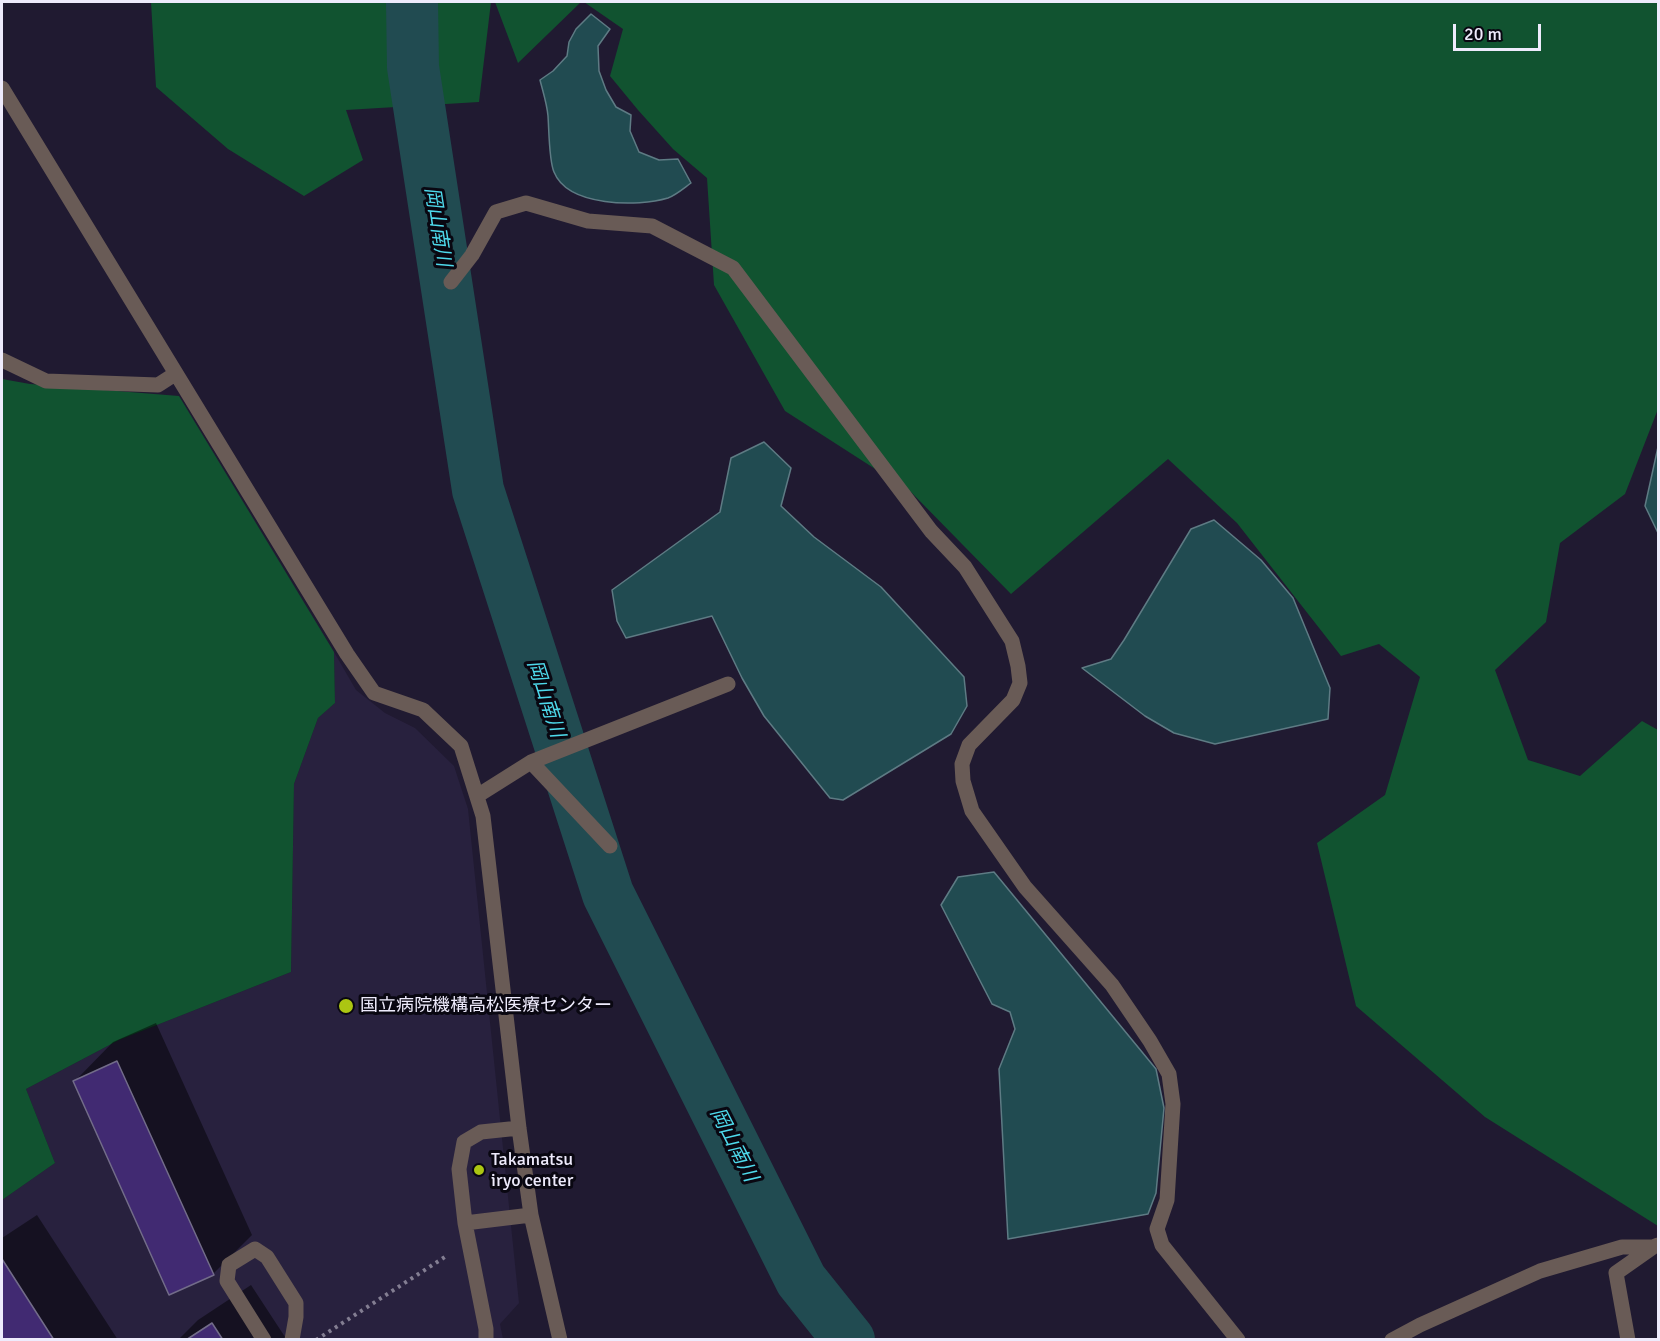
<!DOCTYPE html>
<html>
<head>
<meta charset="utf-8">
<style>
	body { margin:0 }
	#map { position:relative; width:1660px; height:1341px; overflow:hidden; background:#201a31; font-family:Signika,sans-serif }
	canvas { display:block }
	.frame { position:absolute; inset:0; border:3px solid #eeebfc; pointer-events:none }
	.scale { position:absolute; left:1453px; top:24px; width:88px; height:27px; box-sizing:border-box; border:3px solid #eeebfc; border-top:0; padding-left:8px; font-size:18px; line-height:21px; white-space:nowrap; color:#eeebfc; -webkit-text-stroke:4px #090711; paint-order:stroke }
</style>
</head>
<body>
<div id="map">
<canvas width="1660" height="1341"></canvas>
<div class="frame"></div>
<div class="scale">20 m</div>
</div>
<script>
const ctx = document.querySelector('canvas').getContext('2d');
ctx.lineJoin = 'round';
function fill(path, color) {
  ctx.fillStyle = color;
  ctx.fill(path, 'evenodd');
}
function trace(path, color, width, dash) {
  ctx.strokeStyle = color;
  ctx.lineWidth = width;
  ctx.lineCap = dash ? 'butt' : 'round';
  ctx.setLineDash(dash || []);
  ctx.stroke(path);
}
function write(font, color, halo, rows, align = 'center') {
  ctx.font = font + ' Signika,"Noto Sans JP",sans-serif';
  ctx.lineWidth = 6;
  ctx.setLineDash([]);
  ctx.textBaseline = 'middle';
  ctx.strokeStyle = halo;
  ctx.fillStyle = color;
  for (const [text, x, y, turn = 0] of rows) {
    ctx.save();
    ctx.translate(x, y);
    ctx.rotate((+turn || 0) * Math.PI / 180);
    ctx.textAlign = isNaN(turn) ? turn : align;
    if (halo) ctx.strokeText(text, 0, 0);
    ctx.fillText(text, 0, 0);
    ctx.restore();
  }
}
fill(new Path2D(`
	M334,652L356,690L385,713L415,728L454,766L468,809L519,1303L500,1324L503,1339H2V1200L55,1163L26,1089L119,1040L291,972L294,784L318,718L335,703Z`), '#28213e');
fill(new Path2D(`
	M151,2H491L479,102L346,110L363,160L304,196L228,149L156,87Z
	M495,2H581L518,63Z
	M584,2H1658V409L1625,494L1560,543L1546,622L1495,670L1528,760L1580,776L1642,721L1658,730V1226L1485,1117L1356,1006L1317,843L1385,795L1420,677L1379,644L1341,656L1237,523L1168,459L1011,594L911,492L785,411L714,285L707,178L673,149L638,110L610,76L623,29Z
	M2,379L30,384L179,396L334,652L335,703L318,718L294,784L291,972L119,1040L26,1089L55,1163L2,1200Z`), '#115330');
const water = new Path2D(`
	M591,14L610,29L598,46L599,71L606,90L616,107L631,115L630,131L639,152L659,160L678,159L691,183C684,188 676,195 668,198C638,207 568,207 554,172C549,161 549,130 548,116C547,104 543,92 540,80L553,71L567,56L569,42L576,29Z
	M764,442L791,468L781,506L814,537L881,587L964,677L967,706L951,734L843,800L830,798L764,716L742,678L712,616L626,638L617,621L612,590L720,512L731,458Z
	M1658,447V533L1645,506Z
	M1214,520L1261,560L1293,598L1330,688L1328,719L1215,744L1174,733L1145,716L1082,668L1111,659L1124,640L1191,529Z
	M994,872L1156,1069L1164,1108L1156,1193L1148,1214L1008,1239L999,1069L1015,1029L1010,1012L992,1004L941,905L958,877Z`);
fill(water, '#214b51');
trace(water, '#5e7b84', 1.5);
fill(new Path2D(`
	M156,1023L252,1235L213,1274L75,1081L113,1042Z
	M37,1215L118,1340H2V1238Z
	M251,1285L287,1340H178L198,1320Z`), '#0007');
trace(new Path2D(`
	M412,2L413,67L478,490L608,894L801,1280L849,1340`), '#214b51', 52);
const building = new Path2D(`
	M117,1061L214,1275L169,1295L73,1081Z
	M2,1259L54,1340H2Z
	M212,1323L223,1340H186Z`);
fill(building, '#412a72');
trace(building, '#726c89', 1.5);
trace(new Path2D(`
	M316,1340L448,1255`), '#837e92', 4, [3, 4.5]);
trace(new Path2D(`
	M2,88L347,654L374,693L423,710L461,746L483,816L519,1128L531,1215L560,1340
	M451,282L472,255L496,212L526,203L588,221L652,226L733,268L931,531L965,567L1012,641L1018,666L1020,683L1013,700L969,745L962,764L963,781L972,811L1025,887L1112,985L1150,1041L1169,1074L1173,1104L1167,1200L1157,1229L1162,1245L1238,1340
	M2,360L46,381L158,385L175,374
	M531,762L610,846
	M477,796L531,762L728,684
	M465,1223L531,1215
	M264,1340L227,1281L229,1265L255,1249L267,1257L296,1303V1317L292,1340
	M486,1340V1329L465,1223L459,1169L464,1142L481,1132L519,1128
	M1392,1340L1420,1325L1540,1271L1622,1247H1653L1658,1245
	M1628,1340L1616,1273L1653,1247`), '#695b56', 15);
for (const [x, y, r, color] of [
	[346,1006,8,"#acc612"],
	[479,1170,6,"#acc612"]
]) {
  const dot = new Path2D();
  dot.arc(x, y, r, 0, 2 * Math.PI);
  ctx.fillStyle = color;
  ctx.fill(dot);
  trace(dot, '#090711', 2);
}
write('18px', '#eeebfc', '#090711', [
	["国立病院機構高松医療センター",360,1006],
	["Takamatsu",491,1160],
	["iryo center",491,1181]
], 'left');
write('italic 20px', '#4ed9eb', '#090711', [
	["岡山南川",437,227,81],
	["岡山南川",545,699,72],
	["岡山南川",733,1145,63]
]);
</script>
</body>
</html>
